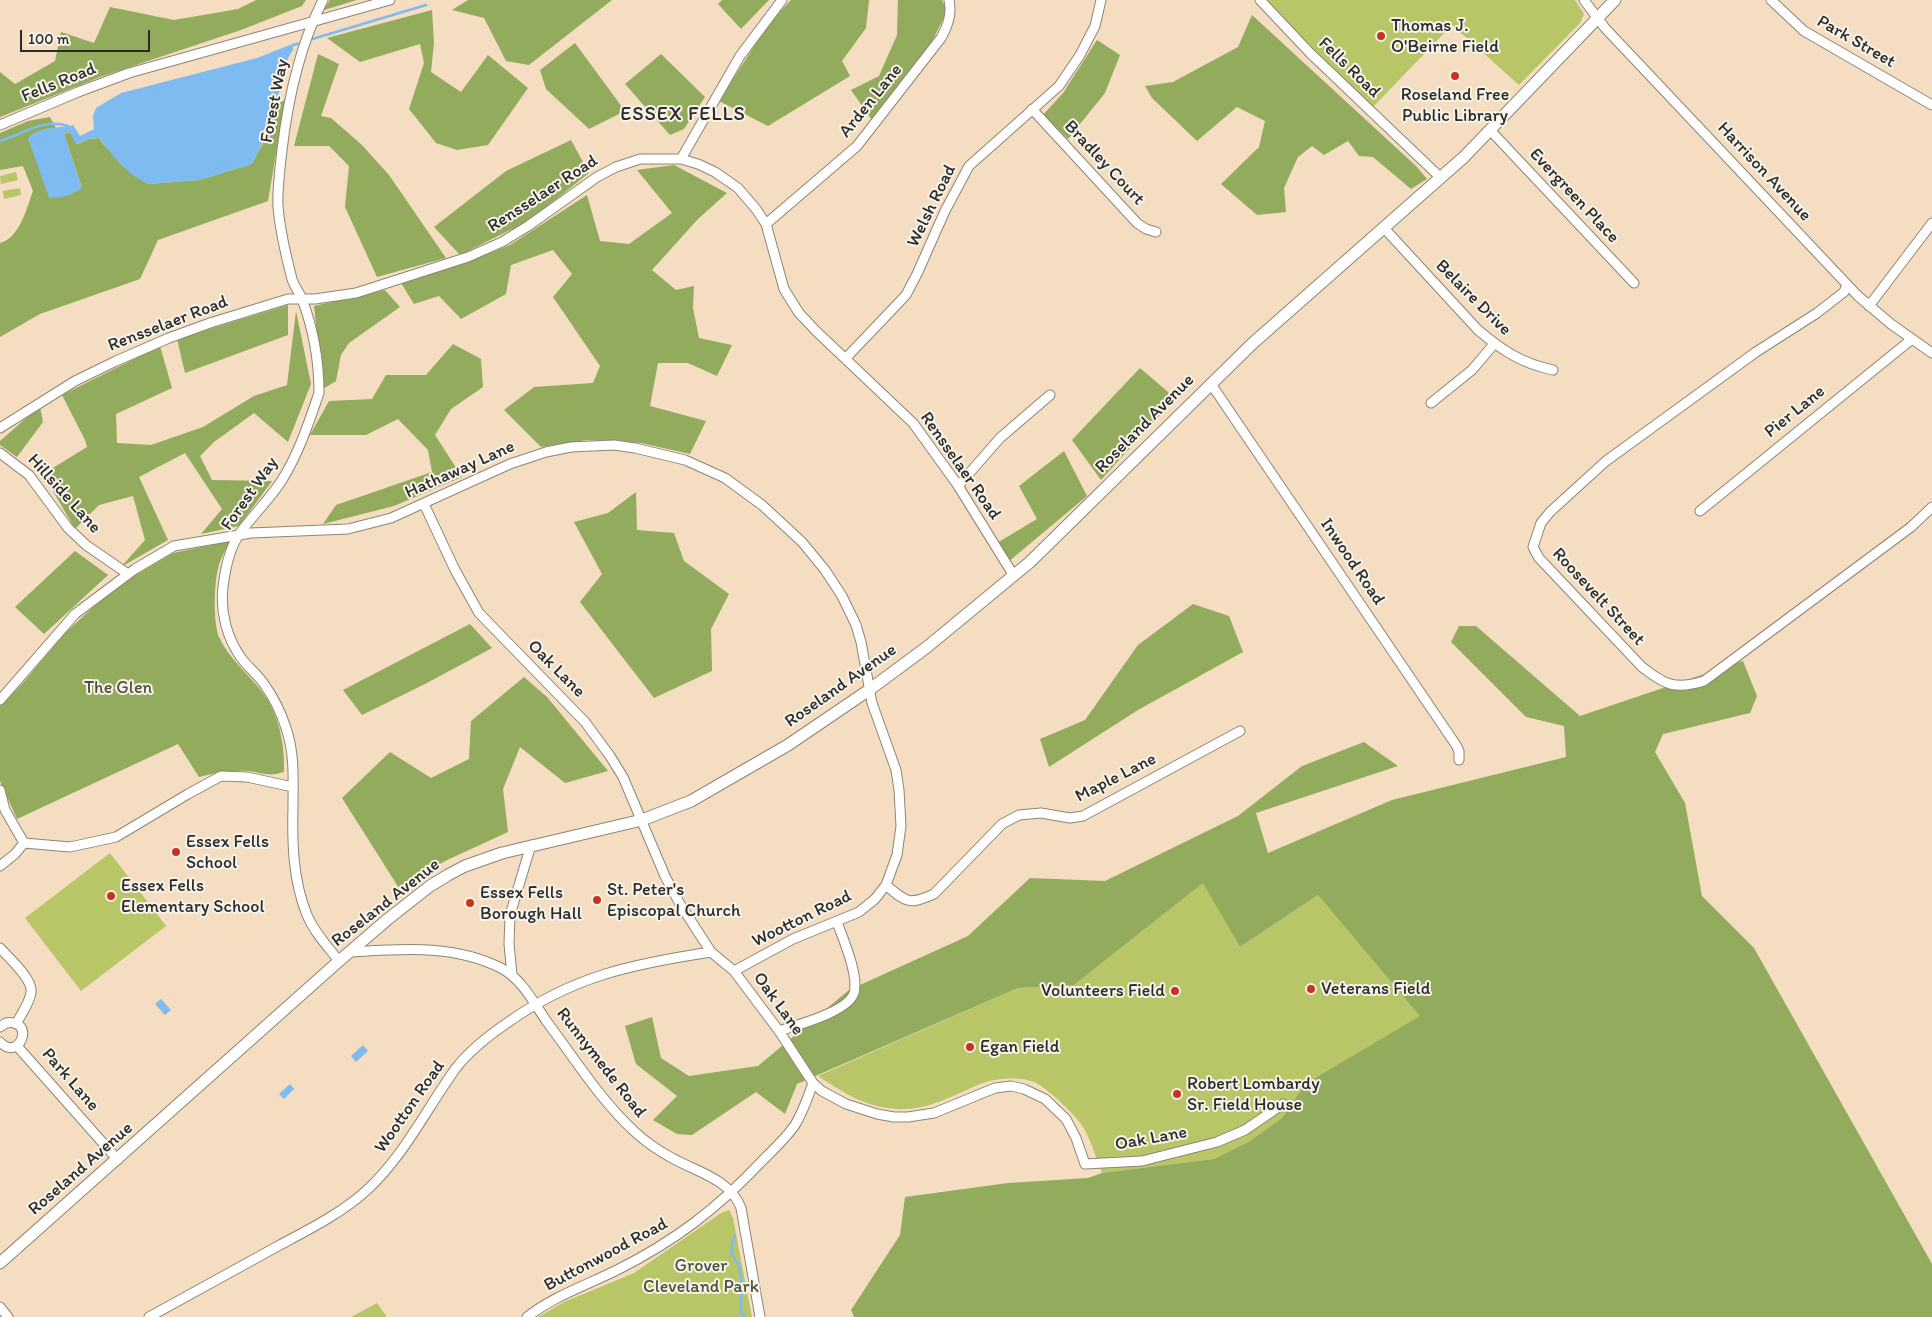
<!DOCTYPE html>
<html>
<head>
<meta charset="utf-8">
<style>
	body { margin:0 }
	#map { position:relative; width:1932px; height:1317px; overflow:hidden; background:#f4ddc1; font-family:Itim,sans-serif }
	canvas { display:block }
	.scale { position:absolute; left:20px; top:30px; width:130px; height:22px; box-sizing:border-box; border:2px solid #2b2b2b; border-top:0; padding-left:6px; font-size:15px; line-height:18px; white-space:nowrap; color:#2b2b2b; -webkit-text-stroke:4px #f7f3e8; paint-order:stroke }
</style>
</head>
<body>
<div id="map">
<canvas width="1932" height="1317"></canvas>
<div class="scale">100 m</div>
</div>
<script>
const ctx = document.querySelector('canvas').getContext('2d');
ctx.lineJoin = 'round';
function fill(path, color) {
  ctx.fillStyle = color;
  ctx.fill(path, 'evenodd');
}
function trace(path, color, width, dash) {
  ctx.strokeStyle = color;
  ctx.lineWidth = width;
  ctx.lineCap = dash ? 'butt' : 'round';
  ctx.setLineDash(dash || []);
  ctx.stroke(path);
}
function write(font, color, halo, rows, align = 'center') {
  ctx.font = font + ' Itim,sans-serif';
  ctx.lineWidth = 4;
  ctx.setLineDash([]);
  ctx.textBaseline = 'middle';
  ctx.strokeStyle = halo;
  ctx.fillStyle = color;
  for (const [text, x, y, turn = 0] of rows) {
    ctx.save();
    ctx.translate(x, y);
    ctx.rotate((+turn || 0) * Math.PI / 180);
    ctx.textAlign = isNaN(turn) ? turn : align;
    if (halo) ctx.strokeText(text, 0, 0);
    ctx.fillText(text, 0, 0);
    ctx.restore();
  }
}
fill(new Path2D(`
	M1265,0H1575L1584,14L1580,23L1519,85L1452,25L1373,107L1285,24Z
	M16,172L18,180L1,184L0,176Z
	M20,188L21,195L4,199L3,191Z
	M110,853L166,926L81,991L25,918Z
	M1204,882L1240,947L1318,895L1421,1016L1305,1084L1282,1118L1248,1142L1214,1159L1102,1173C1096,1159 1090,1136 1081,1124C1073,1113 1048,1089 1036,1083C1021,1076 995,1078 980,1084C954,1095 927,1111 897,1109C865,1107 844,1093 818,1076L1018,988L1074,985Z
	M729,1210L733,1218L752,1317H538L564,1302L634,1273L721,1213Z
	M377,1303L387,1317H351Z`), '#b8c668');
fill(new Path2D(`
	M256,0H306L302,6L241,30L100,77L0,117V72L15,84L55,61L61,32L94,43L110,7L174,20L238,9Z
	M330,0H357L324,10Z
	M468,0H612L529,65L506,61L484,18L452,10Z
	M722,0H769L741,29L718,4Z
	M791,0H869L866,28L842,61L850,76L768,126L719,101L769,23Z
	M898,0H942L947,11L926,54L872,120L851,90L879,76L897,35Z
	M432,10L434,43L431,72L461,92L488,55L528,88L488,145L457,150L436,143L409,109L424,63L420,44L360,62L327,38Z
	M1252,15L1416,166L1427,179L1411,189L1373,157L1359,156L1348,141L1324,155L1312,146L1298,157L1284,188L1286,212L1257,215L1221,184L1259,147L1265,121L1237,107L1197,141L1152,98L1145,86L1173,82L1238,47Z
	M1097,40L1120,55L1105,93L1068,139L1043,115L1063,93Z
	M575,43L625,111L589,129L546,89L540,70Z
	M318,54L339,64L321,116L331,118L362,145L389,175L446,258L377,277L345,207L349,166L329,146H294Z
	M661,54L705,97L684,129L670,135L625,84Z
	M285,100L268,201L158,240L140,279L40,314L0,337V243C20,238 27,207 33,191L23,166L0,170V133L28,121L50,117L56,128L44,129L82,188L64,134L70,132L77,144L89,139L99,138L104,145L148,184L199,180L252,164L263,143L277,104Z
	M571,140L589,173L530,220L460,255L434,227L506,171Z
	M674,165L727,193L698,219L652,270L676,290L694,286L693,308L699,338L732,345L717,376L688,363H658L650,406L706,421L690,454L641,443L587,440L541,447L504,410L534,387L593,383L600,366L553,297L572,274L553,250L511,265L506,294L461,319L439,296L414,304L401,283L478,258L510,245L587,195L600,241L629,244L672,213L637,170Z
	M385,290L400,307L349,343L341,355L336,381L323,389L314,306Z
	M288,305V335L185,373L177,339Z
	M296,311L311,384L288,442L254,413L214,442L200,456L212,480L272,481L239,526L201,534L222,509L185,453L139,477L168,540L121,567L145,540L133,496L99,505L75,529L43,474L87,447L85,440L62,395L160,346L172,388L116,414L117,443L151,445L203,427L254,396L287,385Z
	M453,344L481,359L483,387L451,409L435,435L462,477L394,506L323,524L336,505L432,472L428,450L398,419L366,435H310L329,401L372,399L386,375H426Z
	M1140,368L1175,398L1101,480L1072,440Z
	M40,406L43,422L17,457L0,445V441Z
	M1064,451L1087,496L1008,562L997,543L1037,519L1019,486Z
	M636,492L637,530L674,533L684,561L729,594L711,629L712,671L654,698L580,602L602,574L574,522L608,513Z
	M230,541C226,549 220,559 218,569C214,584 213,622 219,637C229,659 248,673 262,692C279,714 285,744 284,772C269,777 263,773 248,771C231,770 215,773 199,777L178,744L17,819L0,781V706L22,684L65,633L101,600L131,578L173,553Z
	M75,551L108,575L44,634L15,607Z
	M1193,604L1229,616L1243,652L1138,710L1049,767L1040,739L1085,720L1138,645Z
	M470,624L492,648L425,684L362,715L343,690Z
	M1459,626H1476L1580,716L1743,661L1757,696L1750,713L1663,734L1655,752L1685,803L1702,896L1754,948L1932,1264V1317H854L851,1310L900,1235L905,1197L1008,1183L1088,1178L1102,1173L1214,1159L1248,1142L1282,1118L1305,1084L1420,1016L1318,895L1240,947L1203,883L1074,985L1018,988L797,1084L785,1114L756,1092L692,1135L677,1134L653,1120L677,1096L636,1064L625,1026L652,1017L661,1058L689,1076L758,1066L849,990L968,936L1030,878L1105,881L1238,816L1302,766L1364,742L1398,766L1256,813L1268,853L1392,800L1566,757L1564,726L1526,717L1451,642Z
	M524,677L547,697L608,771L565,783L520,747L503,789L508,832L445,861L399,888L342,798L390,752L431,778L469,759L471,721Z`), '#92ab5c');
fill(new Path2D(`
	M290,45H293V50C282,64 281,89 276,106C270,127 262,145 252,164L199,180L148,184L134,176L120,164L99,138L89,139L76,144L70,132L64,134L82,188C72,195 61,198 49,198L28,138C38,126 59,129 73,125L80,136L94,129L93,116L96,108L121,93L257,58Z
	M161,999L171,1010L165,1015L155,1004Z
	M363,1045L368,1051L356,1062L351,1056Z
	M290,1084L294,1089L284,1099L279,1094Z`), '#7dbbf0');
trace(new Path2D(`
	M309,40L426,5
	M293,45L301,43
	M0,141C24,134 42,118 68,126
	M735,1235C725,1262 739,1254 741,1275C742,1287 741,1300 741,1312L745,1317`), '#7dbbf0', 2.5);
const minor = new Path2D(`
	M323,0C299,47 288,99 282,150C280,169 277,189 278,207C280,230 286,256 292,279C294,286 299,292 302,299C313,328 319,362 319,393C309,422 299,453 282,480C270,499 253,515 240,533C230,547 225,570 223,587C220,612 227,639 242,659C249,668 258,675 264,684C274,698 281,712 286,728C295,754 293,780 293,807C292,842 293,881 307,915C314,932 328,947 339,961
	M1260,0L1310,53L1441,178
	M1584,0L1605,28L1858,296L1891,324L1932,353
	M1771,0L1804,31L1932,105
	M1032,109L1137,223L1146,229L1156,232
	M0,125L78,92L129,73L390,0
	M1490,130L1634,283
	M681,159L740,56L782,0
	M766,224L857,146L941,38C948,25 952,14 949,0
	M1384,228L1478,330C1503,351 1521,363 1553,370
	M1847,285L1844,292L1817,313L1756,352L1606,461L1550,512L1541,523L1533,547L1539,558L1642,667C1665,685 1675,690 1704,681L1911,527L1932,507
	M1869,306L1932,223
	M846,358L906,295L917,274L945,211L969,166L1059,86L1080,55L1095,26L1101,0
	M1211,384L1456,745L1459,751V760
	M1431,403L1472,370L1494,344
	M0,428L75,381L116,361L169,338L210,323L288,299H315L356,293L468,257L502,242L528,226L597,177L616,167L640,159H681L698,164L715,172L738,188L756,209L766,224L784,289L799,313L816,331L913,423L957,484L1014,576
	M0,453L29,475L68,528L86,545L128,574
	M958,486L1000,438L1050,395
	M424,504L455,570L479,613L585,722L610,756L623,777L665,876L680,904L711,952L734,971L779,1031L813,1083L822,1091L846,1104L877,1114L894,1117H908L934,1113L995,1088L1011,1086L1024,1089L1045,1099L1066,1119L1076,1138L1085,1164L1142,1161L1217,1142L1245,1130L1283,1104
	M1700,511L1912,339
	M0,700L75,614L135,569L174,546L251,533L348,529L391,518L510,464L546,452L571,447L614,445L635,448L685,460L725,478L762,505L802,542L825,570L842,596L856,625L861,642L872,703L896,770L899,790L901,826L897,855L886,885L875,899L859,912L793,939L734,971
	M0,790L5,810L24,843L70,847L116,837L188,794L221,776L247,777L293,787
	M0,866L15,854L24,843
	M886,885C907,903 909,905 934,894L1002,824L1019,815L1041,813L1070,818L1083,816L1240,731
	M0,948C8,957 33,979 31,992C30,1003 21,1014 16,1024
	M351,952C401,949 454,944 501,968C522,979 534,1003 547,1022C575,1059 601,1101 635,1132C646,1142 659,1151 672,1158C697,1172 730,1179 741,1208L760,1317
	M512,975L509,944L510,915L531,845
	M0,1027L6,1023C36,1018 20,1063 0,1042
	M779,1031C797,1025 848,1012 854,993C859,975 843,939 837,922
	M17,1046L118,1160
	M0,1307L8,1317
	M149,1317C192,1293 235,1270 278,1246C308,1230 342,1213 367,1190C404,1156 427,1108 456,1068C470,1050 488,1036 507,1023C573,976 632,964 711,952
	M527,1317C554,1296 587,1285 617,1270C675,1241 718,1208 762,1161C773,1150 786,1138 795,1125C803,1112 808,1097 813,1083`);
const major = new Path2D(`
	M0,1263L339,961L388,919L430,886L448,875L465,866L502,853L642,820L691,801L788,745L869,690L927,647L1030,562L1253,343L1464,157L1615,0`);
trace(minor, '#908476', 11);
trace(major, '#908476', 13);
trace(minor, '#fff', 9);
trace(major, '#fff', 11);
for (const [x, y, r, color] of [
	[1381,36,5,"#c8321e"],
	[1455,76,5,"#c8321e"],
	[176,852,5,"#c8321e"],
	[111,896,5,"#c8321e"],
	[597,900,5,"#c8321e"],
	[470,903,5,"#c8321e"],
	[1311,989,5,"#c8321e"],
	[1175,991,5,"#c8321e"],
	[970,1047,5,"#c8321e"],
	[1177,1094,5,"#c8321e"]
]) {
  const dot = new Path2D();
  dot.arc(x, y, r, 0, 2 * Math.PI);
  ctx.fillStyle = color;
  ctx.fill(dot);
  trace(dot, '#f7f3e8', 2);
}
write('18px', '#2b2b2b', '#f7f3e8', [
	["Thomas J.",1391,26],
	["O'Beirne Field",1391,47],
	["Roseland Free",1455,95,"center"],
	["Public Library",1455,116,"center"],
	["Essex Fells",186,842],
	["School",186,863],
	["Essex Fells",121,886],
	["Elementary School",121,907],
	["St. Peter's",607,890],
	["Episcopal Church",607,911],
	["Essex Fells",480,893],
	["Borough Hall",480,914],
	["Veterans Field",1321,989],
	["Volunteers Field",1165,991,"right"],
	["Egan Field",980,1047],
	["Robert Lombardy",1187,1084],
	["Sr. Field House",1187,1105]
], 'left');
write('18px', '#2b2b2b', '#f7f3e8', [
	["Park Street",1856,42,30],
	["Fells Road",1349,68,44],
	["Fells Road",59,83,-22],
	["Forest Way",275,101,-79],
	["Arden Lane",871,101,-51],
	["Bradley Court",1104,163,47],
	["Harrison Avenue",1764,172,47],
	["Rensselaer Road",543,194,-33],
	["Evergreen Place",1574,196,47],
	["Welsh Road",932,206,-64],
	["Belaire Drive",1473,298,45],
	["Rensselaer Road",168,324,-21],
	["Pier Lane",1795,412,-39],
	["Roseland Avenue",1145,424,-45],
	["Rensselaer Road",960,466,55],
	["Hathaway Lane",460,470,-24],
	["Hillside Lane",64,494,48],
	["Forest Way",250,494,-55],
	["Inwood Road",1352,562,56],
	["Roosevelt Street",1598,597,47],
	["Oak Lane",556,669,45],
	["Roseland Avenue",841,686,-35],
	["Maple Lane",1116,778,-27],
	["Roseland Avenue",386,903,-38],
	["Wootton Road",802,919,-26],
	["Oak Lane",778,1004,54],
	["Runnymede Road",601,1063,52],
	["Park Lane",70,1080,49],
	["Wootton Road",410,1107,-55],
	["Oak Lane",1151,1139,-10],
	["Roseland Avenue",81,1169,-41],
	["Buttonwood Road",606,1255,-28]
]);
write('18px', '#4e523a', '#f7f3e8', [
	["The Glen",118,688],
	["Grover",701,1266],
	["Cleveland Park",701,1287]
]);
ctx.letterSpacing = '1px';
write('20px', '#2b2b2b', '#f7f3e8', [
	["ESSEX FELLS",683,115]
]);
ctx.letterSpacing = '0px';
</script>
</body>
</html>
